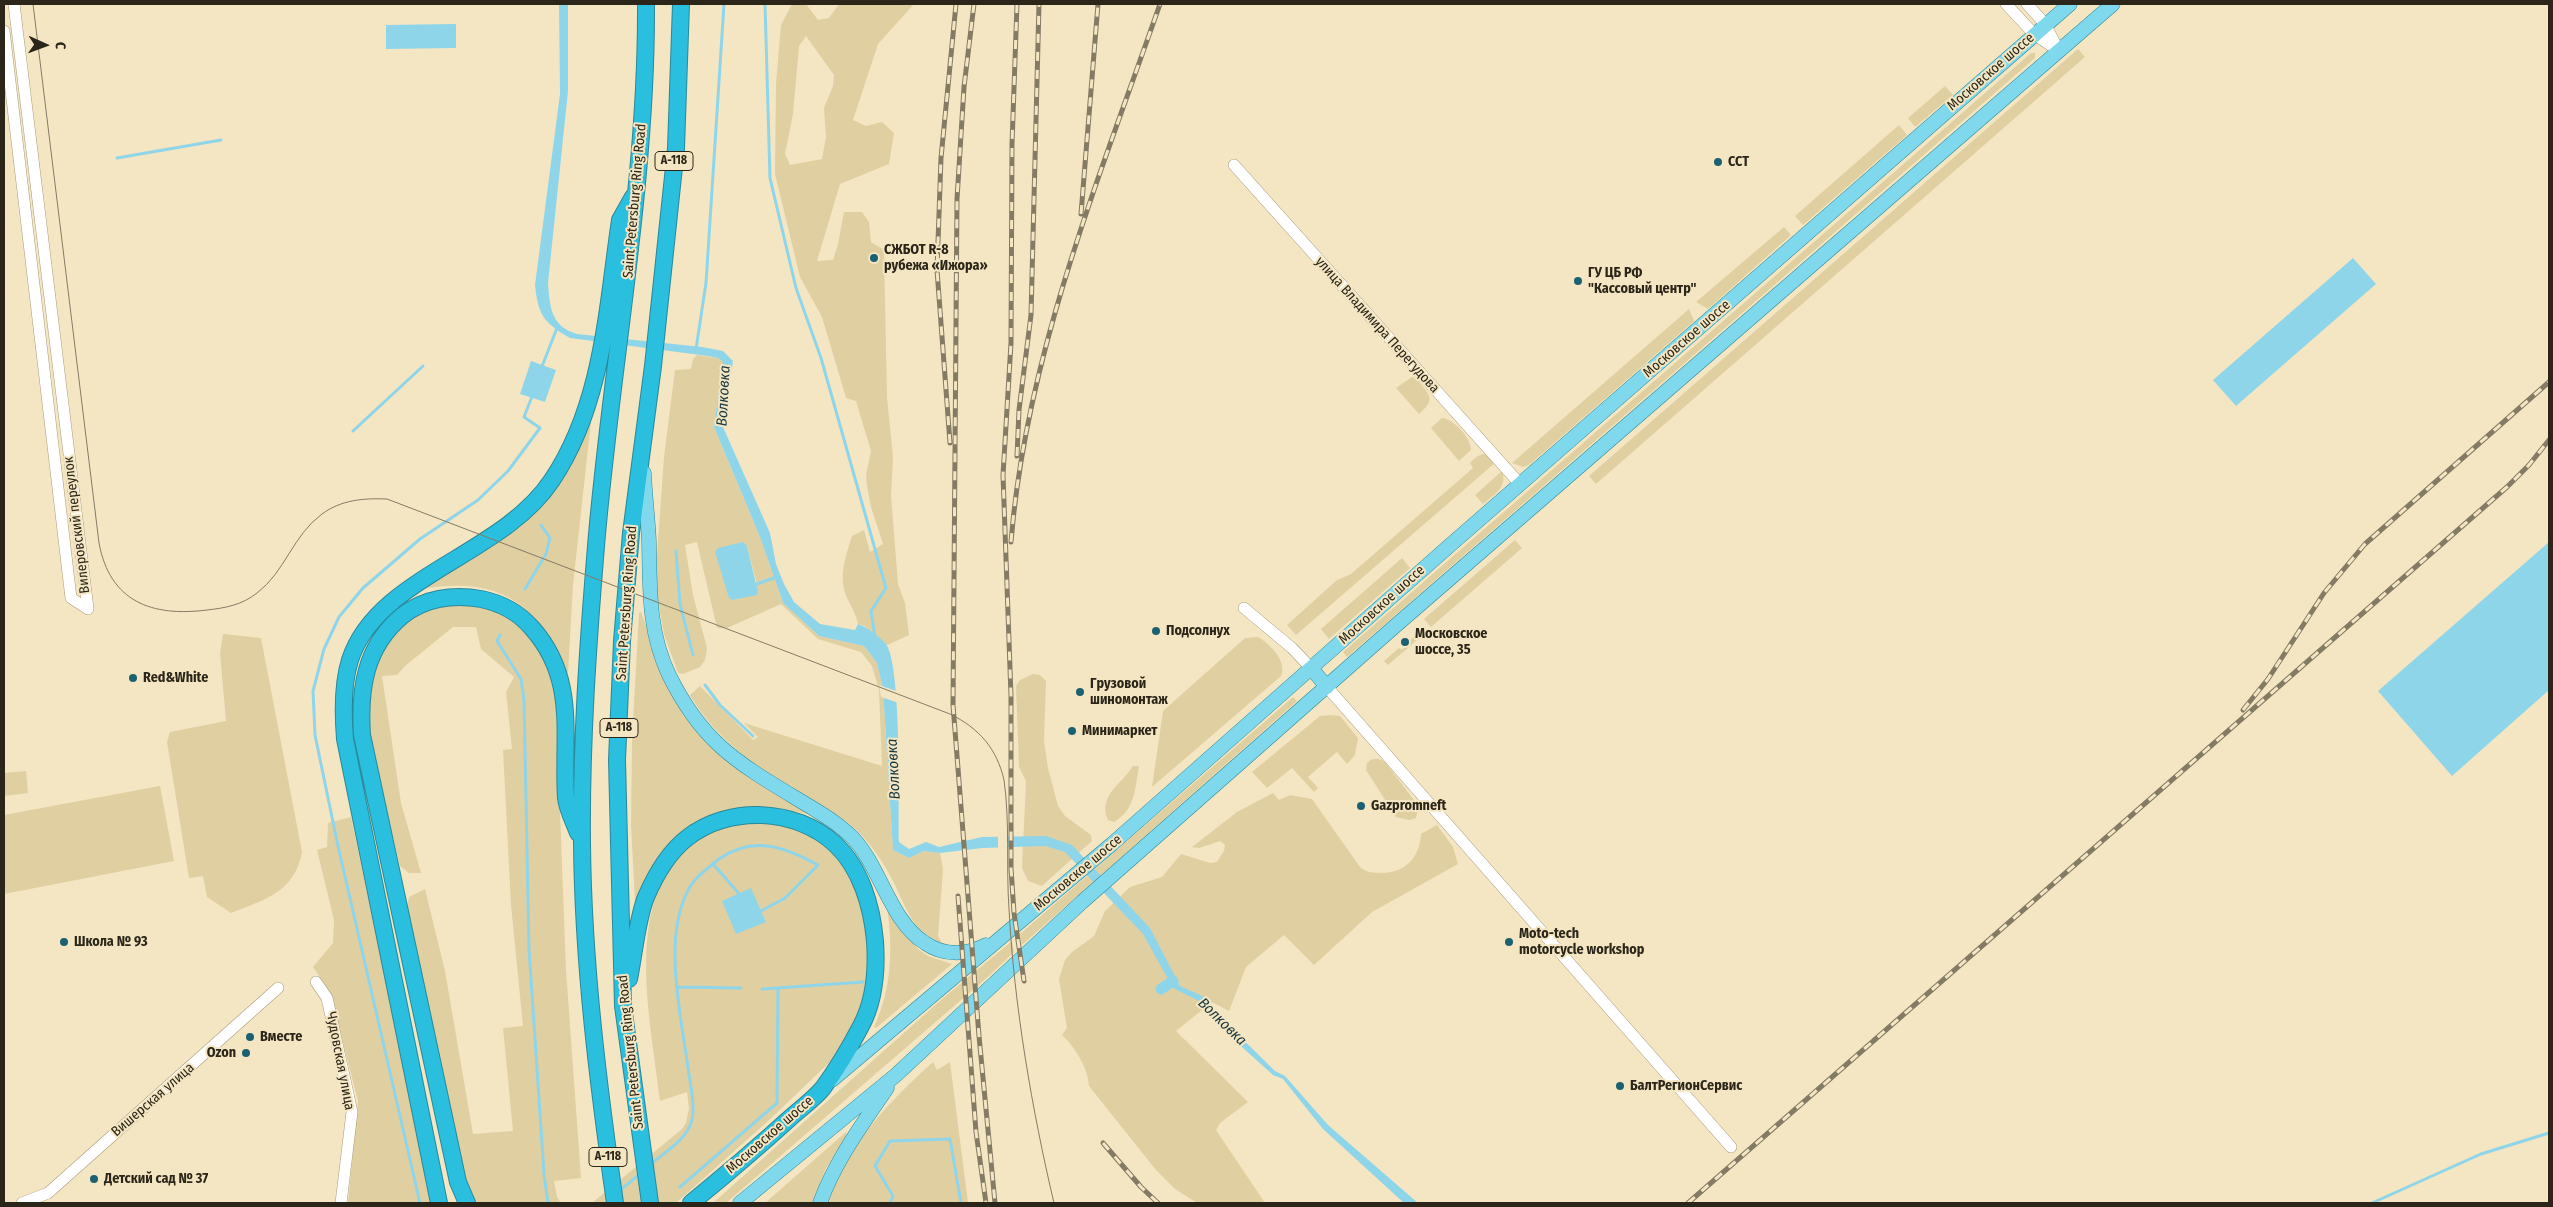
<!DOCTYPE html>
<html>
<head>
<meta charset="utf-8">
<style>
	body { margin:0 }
	#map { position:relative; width:2553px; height:1207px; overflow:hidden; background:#f4e6c3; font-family:"Fira Sans Condensed",sans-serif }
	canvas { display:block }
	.frame { position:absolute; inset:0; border:5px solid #2b2619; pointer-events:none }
	.north { position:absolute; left:20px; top:20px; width:50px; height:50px; -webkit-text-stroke:4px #f4e6c3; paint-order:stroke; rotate:92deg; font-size:14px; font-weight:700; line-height:20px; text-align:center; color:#2b2619 }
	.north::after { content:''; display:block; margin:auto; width:18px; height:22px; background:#2b2619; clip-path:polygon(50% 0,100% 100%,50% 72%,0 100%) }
</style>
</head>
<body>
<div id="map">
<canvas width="2553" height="1207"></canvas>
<div class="frame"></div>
<div class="north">С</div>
</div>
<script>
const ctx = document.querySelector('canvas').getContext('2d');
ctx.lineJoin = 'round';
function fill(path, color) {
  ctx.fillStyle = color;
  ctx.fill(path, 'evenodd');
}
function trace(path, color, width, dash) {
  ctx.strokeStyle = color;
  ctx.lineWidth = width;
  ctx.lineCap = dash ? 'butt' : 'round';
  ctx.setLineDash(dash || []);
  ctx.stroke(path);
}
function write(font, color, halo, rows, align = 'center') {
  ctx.font = font + ' "Fira Sans Condensed",sans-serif';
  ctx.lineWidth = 4;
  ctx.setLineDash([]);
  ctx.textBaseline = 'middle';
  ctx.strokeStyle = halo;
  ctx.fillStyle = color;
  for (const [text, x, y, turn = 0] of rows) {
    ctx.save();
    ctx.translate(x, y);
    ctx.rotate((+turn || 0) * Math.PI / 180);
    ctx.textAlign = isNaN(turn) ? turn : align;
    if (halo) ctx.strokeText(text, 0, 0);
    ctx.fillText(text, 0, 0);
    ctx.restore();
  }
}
fill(new Path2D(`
	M792,4H806L818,20L829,18L839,4H914L878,44L853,120L866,126L882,122L894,133L889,164L840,184L817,261L833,260L838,244L844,212H862L869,222L871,242L884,250L887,398L893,457L891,496L898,584L905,603L909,635L887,645L864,626L858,624C856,615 853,610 849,602C837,579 845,559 852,536L864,530L870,552L883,544L871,507L867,486L866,475L871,451L856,401L846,398L822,317L800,277L775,174L776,84L781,25ZM806,36L834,75L833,86L824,108L826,137L822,159L790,165L785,154L793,114L799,46Z
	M2078,49L2085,57L1596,484L1589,476Z
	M2031,53H2035V58L1347,657L1343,652Z
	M1945,86L1953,95L1915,127L1908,118Z
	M1899,125L1907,135L1803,225L1795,216Z
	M1784,227L1791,235L1708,309L1696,302Z
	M1689,309L1694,321L1529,465L1523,467L1512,463Z
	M697,355L718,358L724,362L714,427L760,537L783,603L819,636L864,646L877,663L883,689L893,850L909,858L924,851L940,853L943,869L938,936L942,943C911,930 908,911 894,883C884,863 868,839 851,825C838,814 820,806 805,797C760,770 717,741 690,695L700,686L753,740L758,737L744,723L882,766L879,690L872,666L861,652L818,639L781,604L727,628H717L697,542L685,545L693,595L707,648L705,660L700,667L683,674L678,673L664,634L655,583L664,457L675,370L691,369L693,359ZM747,546L757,584L732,600Z
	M1412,377C1418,379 1420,383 1424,388C1434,399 1429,405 1419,414L1396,388Z
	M1442,418C1454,419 1471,438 1471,450L1459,461L1431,428Z
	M588,421H591L573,585L568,673L565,672C539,602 497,576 422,589L499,537Z
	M1488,453L1496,462L1296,635L1287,625L1337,580L1351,574L1473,468L1470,463C1475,457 1480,454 1488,453Z
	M1502,471C1508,487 1494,495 1483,504L1475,495Z
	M1515,540L1522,548L1431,627L1424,619Z
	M1402,558L1410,568L1329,639L1321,629Z
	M469,603L508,615L533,636L555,679L566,970L581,1178L554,1181L557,1197L561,1203H475L461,1170L407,906L409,897L425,889L445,971L473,1134L513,1131L503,1028L523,1026L511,905L503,750L512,749L506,692L514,677L481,649L476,627H453L405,666L397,675L382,676L401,803L421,873H409L400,866L367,728L369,681L386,642L399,627L417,615L441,606Z
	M641,612C652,640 665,683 680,708C710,758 763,788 813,815L770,807L745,809L706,821L635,903L631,824L632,740L639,613Z
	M1421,629L1425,633L1388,665L1384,661L1399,648L1402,650Z
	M223,634L261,638L302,852C295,892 264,900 231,913L207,897L203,876L189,878L167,742L170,732L226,721L220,653Z
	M1258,637C1269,643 1288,662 1281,676L1152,787L1163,711L1245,638Z
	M1033,674L1040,675L1046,681L1044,741L1048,768L1058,806L1065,816L1091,835L1092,841L1042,886L1028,881L1022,868L1026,781L1019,767L1016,686L1020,680Z
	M1293,697L1297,701L1022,945L1020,934Z
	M1331,715L1340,716L1358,738L1355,755L1347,764L1337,752L1308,777L1318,788L1314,792L1292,768L1267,788L1252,772L1320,716Z
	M1372,759H1379L1385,762L1417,804L1418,808L1416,818L1409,820L1396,817L1366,770L1367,763Z
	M1133,766H1139C1135,789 1135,810 1114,822L1108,820C1097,796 1122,784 1133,766Z
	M26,771L28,793L4,796V773Z
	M160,786L174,861L4,894V815Z
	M1273,793L1279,800L1290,795L1312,799L1360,867C1369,874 1372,872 1382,873C1405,873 1420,857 1421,834L1437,825L1453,847L1458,864L1372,912L1314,965L1284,935L1246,967L1229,1011L1212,1002L1176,1031L1248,1102L1220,1123L1216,1130L1265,1203H1197L1175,1189L1156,1170L1089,1086C1088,1068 1075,1047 1062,1035L1067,1028L1059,979L1065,960L1072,952L1094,936L1105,911L1130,887L1162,877L1181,854L1210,863L1217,862L1224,851L1225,845L1220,841L1199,848L1192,847L1237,812Z
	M351,817L427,1176L431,1203H348L358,1101L330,992L313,967L333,943L334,920L317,850L327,847L328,823Z
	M762,820L786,823L828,845L856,883L870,948L864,1006L845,1044L831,1061L767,1122L676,1203H592L682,1129L686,1123L689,1108L687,1092L660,1101C651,1016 615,877 714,830C729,823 746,822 762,820Z
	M887,907L918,949L928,956L952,964L876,1028L874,1027C892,988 893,949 887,907Z
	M1012,941L1014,952L990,975L726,1203H713L942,999Z
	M933,1062L937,1070L950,1062L968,1203H827C847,1146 888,1102 933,1062Z
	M846,1132L847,1136L826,1168L812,1203H765Z`), '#e0cfa1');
fill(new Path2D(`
	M559,4H568V91L548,283C550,306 550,326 577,334L702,347L723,351L733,361L723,427L770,533L776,564L784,584L794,602L820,624L855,630L858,624C867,627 880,637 886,644C902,667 898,807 899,842L909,849L926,842L939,847L982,837L1046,836L1072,845L1150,928L1180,986L1202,996L1215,1012L1275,1071L1285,1076L1328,1125L1418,1203H1404L1323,1129L1283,1079L1273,1075L1232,1038L1199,1001L1173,988L1143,934L1065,852L1045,846L983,848L940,853L924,851L909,858L893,850L883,689L877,663L864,646L819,636L783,603L760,537L714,427L723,362L718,358L708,356L570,338C544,323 538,315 535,285L560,94Z
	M456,24V48L386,49V25Z
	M2353,258L2376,284L2236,406L2213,380Z
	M531,361L556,370L545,402L520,394Z
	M743,542L747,546L758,592L757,595L732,600L729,598L715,552L718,548Z
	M2549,542V690L2452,776L2378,691Z
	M751,888L766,922L736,934L722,901Z`), '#8fd5e9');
fill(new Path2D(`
	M879,685L899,692V703L881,697Z
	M998,834H1008V850H998Z`), '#f4e6c3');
trace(new Path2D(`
	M765,4L770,178L796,288L821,358L886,588L871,611L875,637
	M117,158L221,140
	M696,349L706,283L724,4
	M541,369L557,328
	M353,431L423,366
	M676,551L680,604L693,655
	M757,584L776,577
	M525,589L546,554L550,538L541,525
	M500,635L497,641L521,679L524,700L529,949L544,1174L548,1203
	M705,685L720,705L753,736
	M713,864L742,897
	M677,987L741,988
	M762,989L863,982
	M651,1164C667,1150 692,1137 693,1113C694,1099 690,1082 688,1068C681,1014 661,934 691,885C697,876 710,866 719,859C754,835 785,847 818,865L785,898L759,912
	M680,1187L777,1103L778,988
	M618,1192L641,1173
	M420,1203L338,846L315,735L313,691L324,649L339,617L363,588L420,539L478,500L508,471L540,428L524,417L533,394
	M890,1203L893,1196L875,1166L890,1141L950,1139L961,1203
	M2372,1203L2481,1154L2549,1133`), '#8fd5e9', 3);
trace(new Path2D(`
	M1161,989L1173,981`), '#8fd5e9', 11);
const minor = new Path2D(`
	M14,4L88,609
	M2006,4L2034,34L2059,51
	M2027,4L2045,24L2058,49
	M4,31L71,598L88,609
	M1234,165L1520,484
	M1244,608L1292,648L1311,668
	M1327,687L1731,1147
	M316,982L327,998L352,1112L341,1203
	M22,1203L48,1193L278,988`);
const major = new Path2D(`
	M644,473C645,496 648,519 649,541C650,588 648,631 669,675C701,740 734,761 794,797C814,809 836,821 853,838C881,868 890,921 925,943C944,956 966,955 986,945
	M1311,668L1327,687
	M832,1080L1112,844L1448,547L2070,4
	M740,1203L896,1075L1082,902L1394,627L2113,4
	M820,1203C835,1161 862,1125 887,1088`);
const highway = new Path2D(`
	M629,979C634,955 637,919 646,897C655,876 669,852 687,838C729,805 796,808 835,844C861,868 872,907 875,941C877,970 875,1000 861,1026C850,1047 837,1069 823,1088C814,1099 800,1109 789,1119C757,1148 724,1176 691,1203
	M439,1203L345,739C343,714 342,685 350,660C377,576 502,556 552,480C603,404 607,308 620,220L633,197
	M467,1203L458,1182L362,735C359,689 365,647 402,616C424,598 453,594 481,599C501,603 519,613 532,628C578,680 562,736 566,798C567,809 574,822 578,833
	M615,1203C598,1083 583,963 582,842C581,743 588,644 596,546C611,365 647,186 646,4
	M650,1203L623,1006L617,760L622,641L631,533L653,366L676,148L681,4`);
trace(minor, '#a89b7a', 12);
trace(major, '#2a899a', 15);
trace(highway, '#2a899a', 18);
trace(minor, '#fff', 11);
trace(major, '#7fd8ec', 14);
trace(highway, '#2abedf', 16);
trace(new Path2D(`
	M33,4L99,543C110,602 152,617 207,610C225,608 242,605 257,593C285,572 293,535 322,514C341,500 363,498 387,499L950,714C979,728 997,749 1004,780C1010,822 1006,867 1009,909C1014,1005 1032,1110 1054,1203`), '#847b65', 1);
const rail = new Path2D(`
	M974,4L964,87L957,199L953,705L979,1036L995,1203
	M1017,4L1012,144L1011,343L1003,475L1011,696V868L1014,913L1024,981
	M1081,214L1098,4
	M950,443L937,270L941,158L956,4
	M1017,456L1019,410L1031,315L1039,4
	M1011,542C1026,355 1099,179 1160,4
	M2243,710L2268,679L2324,593L2365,544L2549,382
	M958,896L976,1132L986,1203
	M1103,1143L1141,1187L1158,1203
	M1688,1203L2507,487L2529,465L2549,440`);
trace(rail, '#847b65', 5);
trace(rail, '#f4e6c3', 3, [9]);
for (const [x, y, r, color] of [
	[1718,162,5,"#1b6172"],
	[874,258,5,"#1b6172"],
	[1578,281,5,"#1b6172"],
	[1156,631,5,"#1b6172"],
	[1405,642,5,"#1b6172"],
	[133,678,5,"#1b6172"],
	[1080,692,5,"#1b6172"],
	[1072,731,5,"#1b6172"],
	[1361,806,5,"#1b6172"],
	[64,942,5,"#1b6172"],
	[1509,942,5,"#1b6172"],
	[250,1037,5,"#1b6172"],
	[246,1053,5,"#1b6172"],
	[1620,1086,5,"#1b6172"],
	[94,1179,5,"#1b6172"]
]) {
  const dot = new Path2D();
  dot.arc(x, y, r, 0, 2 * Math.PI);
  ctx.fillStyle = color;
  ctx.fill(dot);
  trace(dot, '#f4e6c3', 2);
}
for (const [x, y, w] of [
	[674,161,38],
	[619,728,38],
	[608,1157,38]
]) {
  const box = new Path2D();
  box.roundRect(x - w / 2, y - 9.5, w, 19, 4);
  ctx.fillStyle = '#f4e6c3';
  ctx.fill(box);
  trace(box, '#2b2619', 1);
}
write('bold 12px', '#2b2619', null, [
	["А-118",674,161],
	["А-118",619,728],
	["А-118",608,1157]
]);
write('14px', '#2b2619', '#f4e6c3', [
	["Московское шоссе",1991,72,-41],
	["Saint Petersburg Ring Road",635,201,-85],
	["улица Владимира Перегудова",1377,325,48],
	["Московское шоссе",1687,339,-41],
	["Вилеровский переулок",77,525,-97],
	["Saint Petersburg Ring Road",627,603,-86],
	["Московское шоссе",1382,605,-42],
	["Московское шоссе",1078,873,-40],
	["Saint Petersburg Ring Road",631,1052,-96],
	["Чудовская улица",340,1061,79],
	["Вишерская улица",153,1100,-41],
	["Московское шоссе",770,1135,-41]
]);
write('bold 14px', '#2b2619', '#f4e6c3', [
	["ССТ",1728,162],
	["СЖБОТ R-8",884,250],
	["рубежа «Ижора»",884,266],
	["ГУ ЦБ РФ",1588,273],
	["\"Кассовый центр\"",1588,289],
	["Подсолнух",1166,631],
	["Московское",1415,634],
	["шоссе, 35",1415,650],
	["Red&White",143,678],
	["Грузовой",1090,684],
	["шиномонтаж",1090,700],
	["Минимаркет",1082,731],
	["Gazpromneft",1371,806],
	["Moto-tech",1519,934],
	["motorcycle workshop",1519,950],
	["Школа № 93",74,942],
	["Вместе",260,1037],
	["Ozon",236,1053,"right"],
	["БалтРегионСервис",1630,1086],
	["Детский сад № 37",104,1179]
], 'left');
write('italic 15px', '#183942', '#f4e6c3', [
	["Волковка",724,396,-87],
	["Волковка",894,769,-93],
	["Волковка",1222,1022,44]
]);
</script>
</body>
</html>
